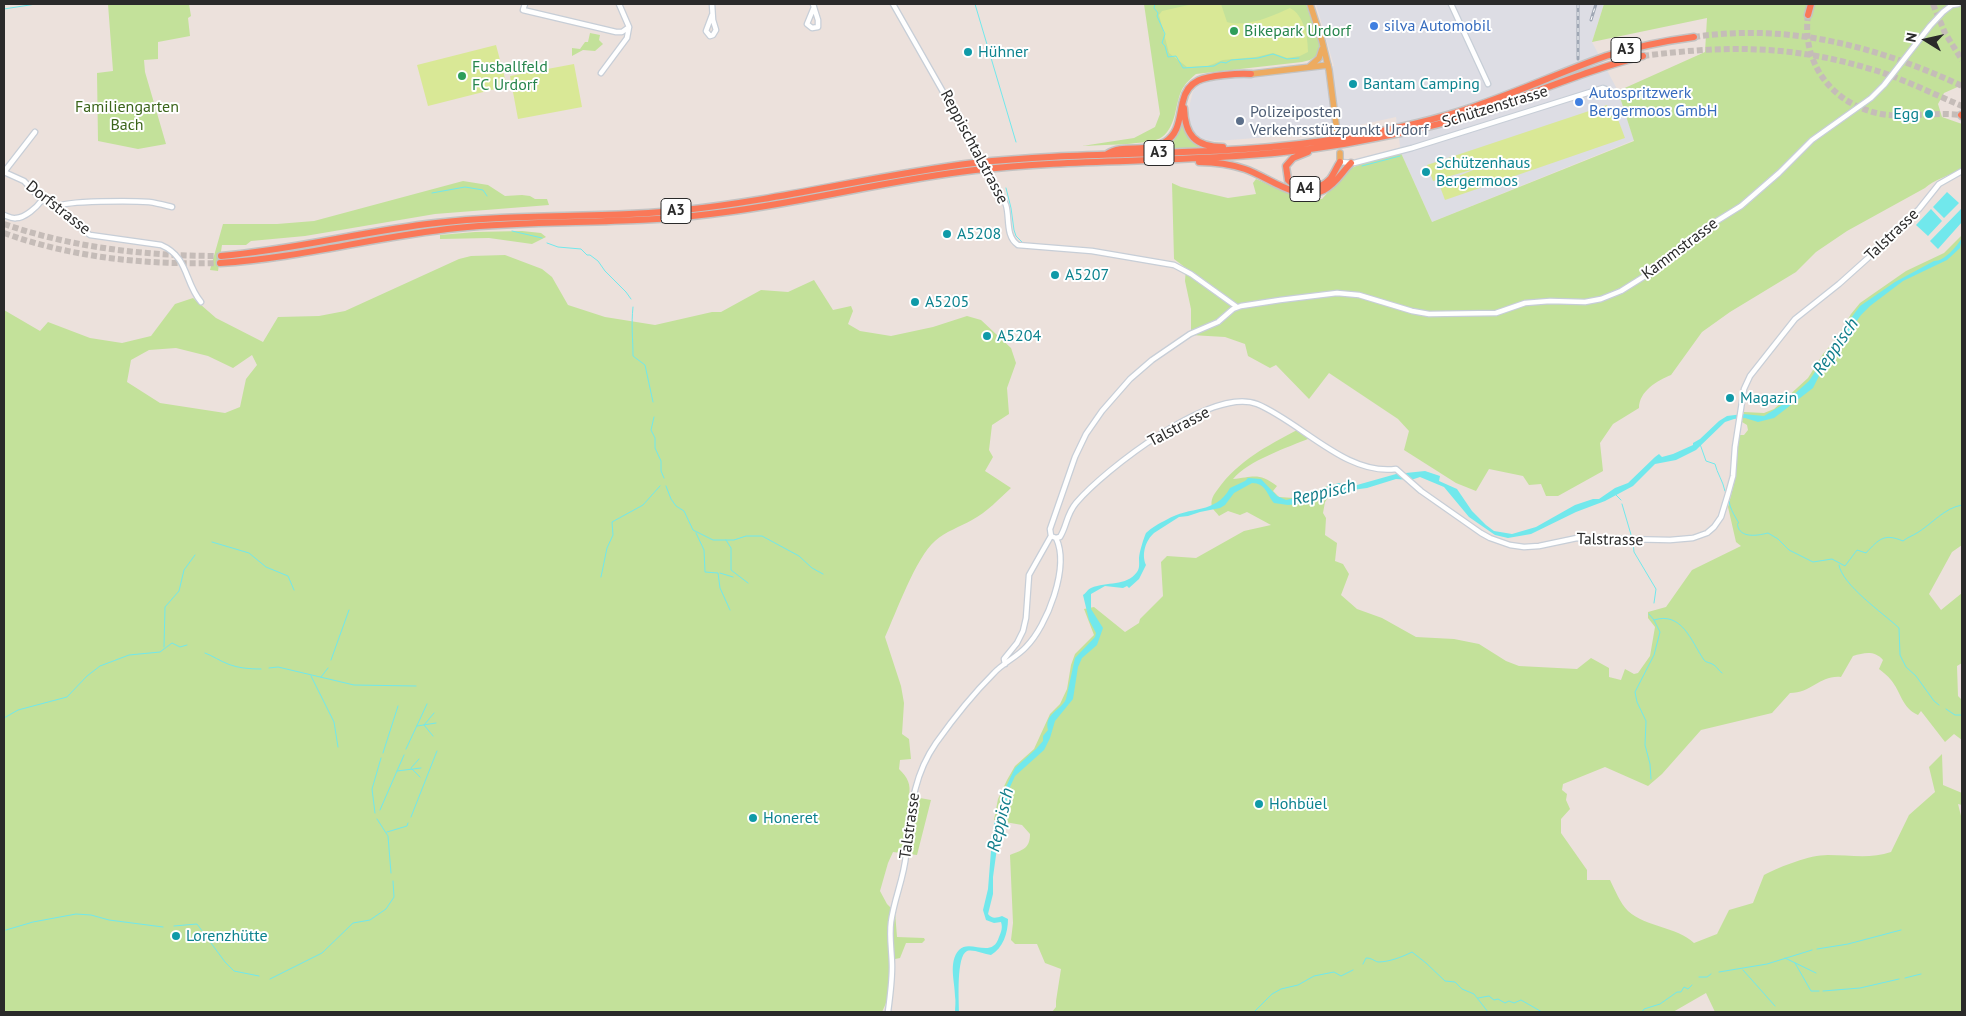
<!DOCTYPE html>
<html>
<head>
<meta charset="utf-8">
<style>
	body { margin:0 }
	#map { position:relative; width:1966px; height:1016px; overflow:hidden; background:#ece1dc; font-family:"PT Sans",sans-serif }
	canvas { display:block }
	.frame { position:absolute; inset:0; border:5px solid #2a2a2a; pointer-events:none }
	.north { position:absolute; left:1901px; top:15px; width:50px; height:50px; -webkit-text-stroke:4px #fff; paint-order:stroke; rotate:280deg; font-size:14px; font-weight:700; line-height:20px; text-align:center; color:#2a2a2a }
	.north::after { content:''; display:block; margin:auto; width:18px; height:22px; background:#2a2a2a; clip-path:polygon(50% 0,100% 100%,50% 72%,0 100%) }
</style>
</head>
<body>
<div id="map">
<canvas width="1966" height="1016"></canvas>
<div class="frame"></div>
<div class="north">N</div>
</div>
<script>
const ctx = document.querySelector('canvas').getContext('2d');
ctx.lineJoin = 'round';
function fill(path, color) {
  ctx.fillStyle = color;
  ctx.fill(path, 'evenodd');
}
function trace(path, color, width, dash) {
  ctx.strokeStyle = color;
  ctx.lineWidth = width;
  ctx.lineCap = dash ? 'butt' : 'round';
  ctx.setLineDash(dash || []);
  ctx.stroke(path);
}
function write(font, color, halo, rows, align = 'center') {
  ctx.font = font + ' "PT Sans",sans-serif';
  ctx.lineWidth = 4;
  ctx.setLineDash([]);
  ctx.textBaseline = 'middle';
  ctx.strokeStyle = halo;
  ctx.fillStyle = color;
  for (const [text, x, y, turn = 0] of rows) {
    ctx.save();
    ctx.translate(x, y);
    ctx.rotate((+turn || 0) * Math.PI / 180);
    ctx.textAlign = isNaN(turn) ? turn : align;
    if (halo) ctx.strokeText(text, 0, 0);
    ctx.fillText(text, 0, 0);
    ctx.restore();
  }
}
fill(new Path2D(`
	M1316,4H1604L1592,42L1618,91L1634,140L1432,222L1401,153L1396,117L1337,130L1283,136L1216,141L1202,139L1196,135L1192,129L1189,117L1190,103L1193,91L1198,85L1207,81L1334,66Z`), '#dddde4');
fill(new Path2D(`
	M108,4H189L191,16L188,18L190,36L158,42V59L144,60L145,72L166,144L138,149L98,141L97,73L113,71Z
	M1144,4H1306L1320,45L1319,54L1310,60L1302,62L1196,74C1179,88 1180,94 1175,114C1173,122 1169,132 1162,137C1152,145 1097,145 1082,146L1134,138L1155,127L1160,114Z
	M1604,4H1962V85L1944,93L1938,104L1942,117L1962,124V169C1951,175 1933,180 1925,188L1847,231L1816,252L1796,272L1730,312L1702,332L1671,375C1658,380 1639,391 1639,408L1613,424L1600,443L1603,471L1558,496H1546L1541,484L1529,485L1523,476L1489,469L1476,491L1456,483L1404,450L1409,431L1398,419L1329,373L1309,399L1276,365L1270,368L1248,356L1245,344L1225,337L1191,335V309L1185,281L1186,268L1174,259L1172,183L1181,187L1228,198L1256,194L1253,183L1256,179L1302,199H1322L1348,170L1360,164L1401,153L1432,222L1634,141L1618,91L1705,52L1707,18L1592,42Z
	M590,33L600,35L599,40L603,44L595,51L583,50L572,56V48L580,49L585,42H588Z
	M1183,121C1185,134 1190,140 1201,148L1164,149L1178,132Z
	M463,181L488,185L505,196L522,195L530,196L535,199H547L549,205L435,214L305,236L251,241L246,245H222L218,271L210,270L223,224H277L314,221Z
	M522,231L541,233L546,237L532,244L489,238L440,239V235L475,232Z
	M1962,235V545L1952,552L1929,594L1941,610L1962,593V663L1957,666L1958,696L1962,700V740L1954,734L1945,742L1921,711L1918,715C1902,708 1901,692 1891,680C1888,676 1883,672 1879,669L1883,660C1874,650 1864,653 1853,656L1841,677C1820,675 1812,693 1790,693L1772,713L1701,730L1662,774L1648,786L1605,767L1563,784L1562,790L1567,794L1566,800L1570,809L1561,819V833L1587,870V880H1610C1615,890 1620,903 1628,911C1647,928 1676,926 1694,943L1717,934L1729,910L1753,903L1764,875C1782,866 1809,855 1828,855C1850,855 1871,859 1891,852L1909,815L1935,792L1929,767L1942,754L1943,785L1962,793V805L1958,804L1962,820V1012H1715L1706,993L1673,1012H1052L1056,1007V1001L1061,969L1045,963L1037,944H1015L1011,940L1013,923L1010,855C1022,850 1030,849 1030,834L1022,825L994,820L998,799L1007,780L1015,766L1034,749L1050,714L1060,704L1067,689L1071,665L1075,654L1094,635L1084,609L1094,607L1125,632L1139,623L1140,619L1163,596L1161,562L1167,556L1196,558L1244,531L1271,525L1247,512L1240,515L1228,511L1219,516C1217,513 1213,510 1212,507C1210,500 1214,494 1218,489C1238,461 1267,446 1297,430L1310,438C1287,448 1249,460 1233,479C1253,477 1259,472 1277,486L1273,491L1279,497L1294,498L1328,486L1329,496L1325,502L1323,513L1326,518L1325,535L1337,543L1335,561L1343,564L1349,574L1341,595L1357,609L1382,618L1416,637L1454,639L1479,644L1506,661L1519,666L1577,669L1591,658L1609,668V677L1621,680L1625,669L1634,674L1638,673L1650,656L1655,627L1648,618V612L1666,607L1692,570L1741,546L1736,542L1728,507L1735,480L1739,435H1744L1748,430L1747,425L1742,422L1744,412L1764,413L1774,409L1808,378L1823,354L1837,338L1851,314L1860,303L1906,271L1944,253Z
	M505,255L542,269L552,277L568,305L605,317L655,325L712,312H721L761,290L788,292L814,280L833,310L851,306L853,311L848,324L860,331L891,336L933,327L967,316L981,320L1011,348L1016,363L1007,388L1009,414L992,425L989,450L993,457L985,471L1011,488C999,499 987,512 972,520C960,527 946,531 935,541C916,557 896,613 885,637L901,686L904,703L902,734L909,739L911,759L900,760L899,769C908,778 911,784 909,796L931,800L917,855L893,852L888,863L880,891L887,904L895,912L897,937L924,938L925,940L922,943H906L900,958L890,960L888,1004L886,1003L882,1012H4V310L40,331L48,322L90,338L122,343L151,336L175,304L193,298L216,318L263,342L278,317L319,316L345,311L459,259L471,256ZM176,348L208,356L233,368L252,355L257,365L246,379L240,407L225,413L160,403L127,382L131,360L149,350Z`), '#c3e19a');
fill(new Path2D(`
	M1193,4H1221L1227,22C1247,28 1272,16 1290,8C1304,15 1308,37 1308,52L1300,56L1287,58L1273,53L1256,57L1223,60L1208,66L1187,67L1169,53L1159,15L1162,11Z
	M496,45L507,86L428,106L417,65Z
	M574,64L582,107L518,119L510,76Z
	M1607,105L1610,116L1616,114L1625,138L1445,200L1439,184L1478,168L1433,181L1427,165Z`), '#d9e896');
fill(new Path2D(`
	M1947,192L1959,203L1944,218L1933,207Z
	M1962,208V222L1938,249L1930,241Z
	M1931,209L1942,221L1928,236L1916,225Z
	M1962,238L1960,248L1947,260L1903,281L1870,306L1861,315L1836,351L1828,358L1813,388L1774,418L1758,422L1745,418L1734,419L1725,422L1696,450L1676,460L1655,464L1633,486L1605,501L1576,512L1531,534L1508,538L1495,535L1469,517L1444,487L1420,477L1411,480L1396,479L1367,488L1337,492L1298,504L1288,505L1274,503C1267,495 1266,483 1252,483L1234,493L1225,505L1220,508L1200,512L1188,516L1179,517L1154,533C1146,540 1141,554 1146,565L1139,579L1129,588L1127,586L1123,588L1105,586L1091,594V609L1103,628L1097,645L1082,658L1078,667L1073,699L1055,721L1050,738L1044,750L1015,776L1010,787L1005,809L1001,819L993,877V894L988,914C992,919 996,918 1002,916L1008,919C1008,933 1003,948 991,955C984,954 973,949 967,951C956,956 959,1001 959,1012H955C955,1007 956,1002 955,996C955,982 948,962 959,950C970,938 992,960 999,937C1001,932 1003,928 1001,922L994,923L986,920L983,910L988,889L991,851L996,835L994,824L1001,806L1000,799L1015,768L1036,749L1043,741V736L1048,730C1044,713 1061,711 1066,699L1075,658L1095,637L1096,633L1089,620L1083,595C1087,592 1087,590 1091,588C1107,581 1126,587 1137,572C1140,568 1139,563 1139,558C1139,553 1144,537 1146,533C1151,528 1160,523 1166,520C1191,505 1215,515 1230,488L1245,481L1248,478L1261,479L1277,496L1286,500L1307,495L1329,486L1339,483L1345,485H1357L1396,474L1425,471L1440,476L1439,481L1457,489L1472,511L1486,525L1494,531L1512,534L1536,527L1575,505L1593,499H1599L1615,488L1628,483L1655,457L1659,454L1662,457L1673,454L1693,445V443L1700,439L1719,421L1727,416L1743,414L1764,416L1782,405L1809,381L1832,346L1841,337L1848,322L1860,306L1895,282L1934,261C1945,261 1956,247 1962,238Z`), '#71e8ec');
trace(new Path2D(`
	M975,4L1016,142
	M1155,4L1154,8L1158,13L1157,16L1165,34L1162,43L1165,46L1168,57L1176,56L1183,68L1214,66L1221,62L1226,63L1231,60L1258,58L1273,54L1287,59L1299,58
	M4,9L36,4
	M1362,166L1400,156
	M1006,188L1011,208L1014,230L1016,236L1024,244
	M432,193L465,187L483,190L487,196
	M512,231L542,238
	M547,243L558,247L581,249L587,255H590L598,261L605,271L626,292L631,299
	M633,307C631,325 633,339 633,356L645,365L653,402
	M654,417L651,430L655,438V448L661,461V471L664,478
	M1700,444L1706,461L1715,464C1717,473 1723,481 1725,491
	M666,486L671,499L676,506L684,511L693,530L713,540H734L746,536H762L799,556L812,568L823,574
	M1616,495L1621,500
	M1729,501C1730,508 1733,513 1737,520C1741,526 1736,520 1738,527C1742,539 1760,535 1768,533L1778,539L1789,550L1813,562L1832,559L1845,566L1857,550L1866,553C1879,539 1884,533 1903,541C1908,537 1912,536 1917,533C1932,524 1944,508 1962,505
	M1622,504L1632,538
	M696,533L704,550L705,572L718,573L720,588L730,610
	M726,540L731,548V570L748,583
	M1633,541L1634,552L1656,589L1654,603
	M212,542L249,553L266,567L288,576L294,590
	M1839,565C1842,585 1883,613 1899,628L1900,655L1906,667L1916,676L1934,701L1939,705
	M720,573L733,577
	M601,577L607,548L613,535L612,522L643,505L660,486
	M1649,614L1654,620L1660,632L1654,655L1635,692L1637,702L1646,721L1645,745L1650,764L1651,779
	M1654,620C1682,611 1691,641 1704,660C1706,663 1710,662 1714,665C1717,667 1719,671 1722,673
	M164,647L165,607L179,591L184,570L195,555
	M205,653C213,656 220,661 228,664C238,668 249,669 261,669
	M331,660L349,610
	M269,668L278,667L354,685L416,686
	M311,676L334,722L338,747
	M321,677L328,668
	M1946,709L1955,715H1962
	M4,718L18,710L67,697L87,676L100,666L129,655L160,652L172,643L180,647L187,645
	M417,726L436,723
	M433,736L424,725L434,713
	M406,749L427,704
	M383,753L398,706
	M411,768L419,759
	M412,769L420,777
	M397,771L421,768
	M380,810L404,755
	M375,813L372,789L381,758
	M411,817L437,751
	M377,819L388,836L391,873
	M387,832L407,826L408,823
	M174,926L197,924L225,962L234,971L259,976
	M6,930L33,922L76,914L91,915L109,920L163,927
	M1817,949L1848,944L1901,930
	M1785,958L1816,973
	M1795,963L1811,991H1819
	M1363,964L1366,958C1372,958 1374,961 1378,962C1389,962 1402,957 1412,952L1426,963L1445,981L1455,982L1462,989L1474,994L1488,1012
	M1743,970L1775,1006
	M1719,972L1767,964L1812,950
	M1699,977H1707L1711,974
	M1905,978L1921,974
	M270,979L322,953L353,923L370,920L386,909L394,897L393,881
	M1823,991L1860,988L1899,979
	M1478,998L1489,996L1494,1000L1498,999L1505,1003L1509,1001L1514,1003L1521,1000L1542,1012
	M1254,1012L1272,994L1281,989L1298,985L1314,976L1334,972L1341,976L1353,970
	M1642,1012L1644,1009L1660,1004L1677,992H1681L1684,987L1688,989L1692,985`), '#71e8ec', 1);
trace(new Path2D(`
	M1933,4L1945,33L1962,60
	M1808,15C1801,67 1837,109 1888,115C1912,117 1937,112 1961,115
	M1694,37C1789,23 1876,46 1962,86
	M1643,56C1727,45 1792,45 1874,70C1904,79 1933,94 1962,106
	M4,224C74,248 146,256 221,256
	M4,233C73,258 147,265 220,263`), '#c5bcb8', 6, [6, 3]);
const minor = new Path2D(`
	M525,4L523,10L616,32H622L629,27
	M813,4L818,20V27L812,28L807,24L814,7
	M893,4L979,155
	M1451,4L1488,84
	M712,15L706,31L710,36L713,35L716,30L713,20L712,4
	M601,73L627,38L629,27L619,4
	M1340,162L1354,163L1412,148L1603,88L1608,90
	M4,172L24,181L42,200L57,207L79,227L90,235L161,245C189,257 184,282 201,302
	M4,172L35,132
	M993,181C997,189 1003,197 1006,205C1010,218 1005,236 1018,245L1092,251L1174,265L1191,274L1237,307
	M57,207C64,200 136,201 149,202C157,203 164,205 172,207
	M4,215C7,216 12,219 16,218C25,218 37,207 42,200
	M1051,536L1056,538L1060,537C1067,526 1066,515 1076,503C1104,470 1212,386 1257,404C1301,422 1346,476 1396,469L1421,491L1481,533L1490,538L1510,545L1524,547L1539,546L1577,538L1670,540L1693,538L1707,533L1714,527L1721,517L1728,494L1733,476L1735,447L1744,389L1750,376L1795,319L1839,284L1868,258L1919,209L1939,184L1962,171
	M1005,664L1004,659L1017,643L1023,631L1026,618L1029,575L1051,536L1050,529L1075,457L1086,434L1102,411L1130,379L1152,360L1190,334L1218,322L1233,309L1241,306L1280,300L1337,293L1359,295L1412,311L1429,314L1496,313L1525,303L1550,301L1585,302L1601,299L1621,291L1664,264L1686,247L1704,229L1741,206L1779,173L1812,140L1871,98L1884,85L1930,26L1943,12L1952,5L1958,4
	M888,1012C890,997 892,982 892,967C892,952 889,937 891,922C894,899 904,878 906,855C911,814 911,779 936,743C953,719 973,694 994,673C1003,663 1017,657 1026,647C1047,626 1070,567 1056,538`);
const major = new Path2D(`
	M1310,4L1322,41L1329,70L1337,132
	M1309,67L1319,58L1322,49
	M1251,74L1328,65
	M1340,162V153`);
const highway = new Path2D(`
	M1808,15L1811,4
	M1184,108C1185,135 1195,147 1223,147
	M1961,115L1962,116
	M1308,152L1293,158L1286,166L1288,180C1299,192 1319,191 1330,179C1334,174 1336,168 1340,162
	M1107,154C1124,143 1147,154 1165,142C1180,133 1179,116 1183,101C1188,79 1205,77 1224,75C1233,74 1242,73 1251,74
	M1199,162C1215,162 1230,164 1245,169C1269,177 1297,203 1324,190C1336,184 1342,172 1351,163
	M221,256C293,250 364,231 436,223C519,213 602,219 684,210C781,200 876,175 974,163C1098,149 1224,159 1348,137C1390,130 1432,121 1473,107C1518,92 1561,72 1606,56C1635,47 1664,41 1694,37
	M220,263C300,258 377,236 457,228C541,219 626,225 710,214C799,204 886,180 975,170C1062,160 1149,162 1236,156C1285,153 1333,147 1380,137C1421,130 1460,119 1499,105C1547,88 1594,68 1643,56`);
trace(minor, '#c7ced7', 7);
trace(major, '#c3c3c3', 8);
trace(highway, '#c3c3c3', 9);
trace(minor, '#fff', 4.5);
trace(major, '#edab60', 5.5);
trace(highway, '#fa7858', 6);
const rail = new Path2D(`
	M1578,4V59
	M1591,20L1596,4`);
trace(rail, '#9fa7b4', 3);
trace(rail, '#fff', 1, [4]);
const minorBridge = new Path2D(`
	M979,155L993,181`);
trace(minorBridge, '#c7ced7', 7, []);
trace(minorBridge, '#fff', 4.5);
for (const [x, y, r, color] of [
	[1374,26,5,"#3f7fe0"],
	[1234,31,5,"#2e9e5b"],
	[968,52,5,"#0f9aa8"],
	[462,76,5,"#2e9e5b"],
	[1353,84,5,"#0f9aa8"],
	[1579,102,5,"#3f7fe0"],
	[1929,114,5,"#0f9aa8"],
	[1240,121,5,"#5c6f8a"],
	[1426,172,5,"#0f9aa8"],
	[947,234,5,"#0f9aa8"],
	[1055,275,5,"#0f9aa8"],
	[915,302,5,"#0f9aa8"],
	[987,336,5,"#0f9aa8"],
	[1730,398,5,"#0f9aa8"],
	[1259,804,5,"#0f9aa8"],
	[753,818,5,"#0f9aa8"],
	[176,936,5,"#0f9aa8"]
]) {
  const dot = new Path2D();
  dot.arc(x, y, r, 0, 2 * Math.PI);
  ctx.fillStyle = color;
  ctx.fill(dot);
  trace(dot, '#fff', 2);
}
for (const [x, y, w] of [
	[1626,50,30],
	[1159,153,30],
	[1305,189,30],
	[676,211,30]
]) {
  const box = new Path2D();
  box.roundRect(x - w / 2, y - 12.5, w, 25, 4);
  ctx.fillStyle = '#fff';
  ctx.fill(box);
  trace(box, '#2a2a2a', 1);
}
write('bold 15px', '#2a2a2a', null, [
	["A3",1626,50],
	["A3",1159,153],
	["A4",1305,189],
	["A3",676,211]
]);
write('16px', '#366cbe', '#fff', [
	["silva Automobil",1384,26],
	["Autospritzwerk",1589,93],
	["Bergermoos GmbH",1589,111]
], 'left');
write('16px', '#27864d', '#fff', [
	["Bikepark Urdorf",1244,31],
	["Fusballfeld",472,67],
	["FC Urdorf",472,85]
], 'left');
write('16px', '#0d838f', '#fff', [
	["Hühner",978,52],
	["Bantam Camping",1363,84],
	["Egg",1919,114,"right"],
	["Schützenhaus",1436,163],
	["Bergermoos",1436,181],
	["A5208",957,234],
	["A5207",1065,275],
	["A5205",925,302],
	["A5204",997,336],
	["Magazin",1740,398],
	["Hohbüel",1269,804],
	["Honeret",763,818],
	["Lorenzhütte",186,936]
], 'left');
write('16px', '#3c651b', '#fff', [
	["Familiengarten",127,107],
	["Bach",127,125]
]);
write('16px', '#2a2a2a', '#fff', [
	["Schützenstrasse",1495,107,-17],
	["Reppischtalstrasse",974,147,62],
	["Dorfstrasse",58,208,38],
	["Talstrasse",1892,235,-44],
	["Kammstrasse",1680,249,-37],
	["Talstrasse",1179,427,-28],
	["Talstrasse",1610,540,1],
	["Talstrasse",910,826,-82]
]);
write('16px', '#4e5e75', '#fff', [
	["Polizeiposten",1250,112],
	["Verkehrsstützpunkt Urdorf",1250,130]
], 'left');
write('italic 18px', '#107d8a', '#fff', [
	["Reppisch",1836,347,-55],
	["Reppisch",1324,493,-13],
	["Reppisch",1001,820,-77]
]);
</script>
</body>
</html>
